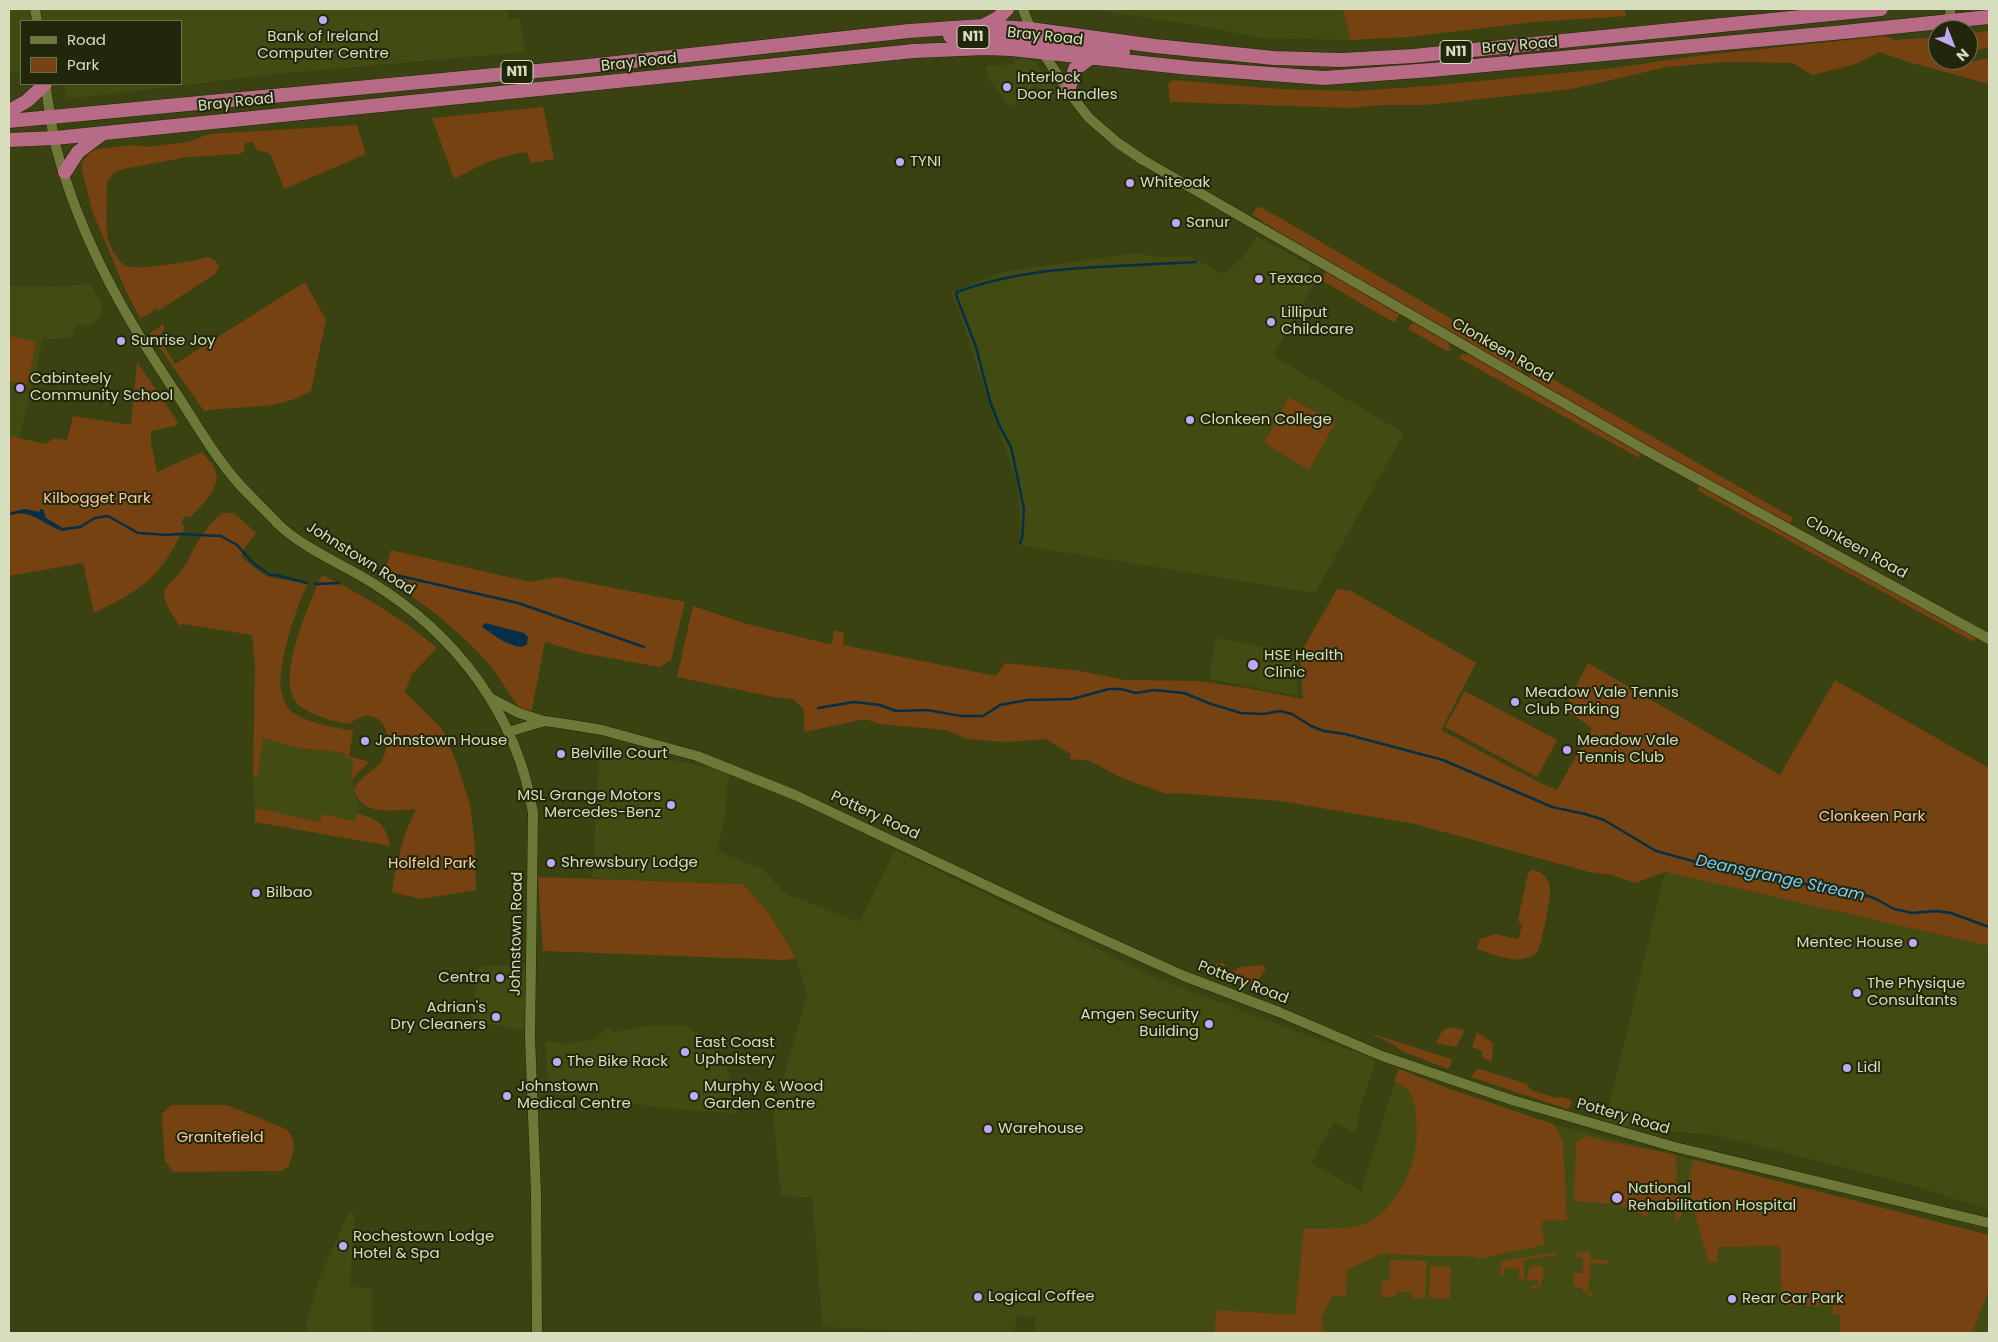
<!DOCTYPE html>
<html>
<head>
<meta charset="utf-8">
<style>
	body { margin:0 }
	#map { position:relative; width:1998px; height:1342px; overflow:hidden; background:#3a4211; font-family:Poppins,sans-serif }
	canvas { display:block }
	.frame { position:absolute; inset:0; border:10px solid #d7debe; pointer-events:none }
	.legend { position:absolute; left:20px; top:20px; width:162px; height:65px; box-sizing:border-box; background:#22270c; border:1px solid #6a7053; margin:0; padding:6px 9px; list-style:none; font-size:15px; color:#d7debe }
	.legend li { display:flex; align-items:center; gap:10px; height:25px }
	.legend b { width:25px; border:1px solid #6a7053 }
	.north { position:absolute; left:1928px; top:20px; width:50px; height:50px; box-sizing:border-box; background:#22270c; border:1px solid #6a7053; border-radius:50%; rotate:136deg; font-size:14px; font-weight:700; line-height:20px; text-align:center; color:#d7debe }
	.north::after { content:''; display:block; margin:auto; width:18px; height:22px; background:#c0a8f4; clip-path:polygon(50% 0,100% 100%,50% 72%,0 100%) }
</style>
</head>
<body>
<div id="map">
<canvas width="1998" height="1342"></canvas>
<div class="frame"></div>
<ul class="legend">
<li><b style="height:6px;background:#6d7839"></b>Road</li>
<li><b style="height:14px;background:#764211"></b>Park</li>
</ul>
<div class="north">N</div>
</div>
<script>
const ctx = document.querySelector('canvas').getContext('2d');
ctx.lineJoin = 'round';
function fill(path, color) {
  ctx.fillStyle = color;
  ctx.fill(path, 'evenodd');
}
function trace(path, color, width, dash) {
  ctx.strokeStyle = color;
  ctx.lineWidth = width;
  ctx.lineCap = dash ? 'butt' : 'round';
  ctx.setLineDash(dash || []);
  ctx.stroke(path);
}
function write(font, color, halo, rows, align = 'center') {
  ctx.font = font + ' Poppins,sans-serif';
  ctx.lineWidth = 4;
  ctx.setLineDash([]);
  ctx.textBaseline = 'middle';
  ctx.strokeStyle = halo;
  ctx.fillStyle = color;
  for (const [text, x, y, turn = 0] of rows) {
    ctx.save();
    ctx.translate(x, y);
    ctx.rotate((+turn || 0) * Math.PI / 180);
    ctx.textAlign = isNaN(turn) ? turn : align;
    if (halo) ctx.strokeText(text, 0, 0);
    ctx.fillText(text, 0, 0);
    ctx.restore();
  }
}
fill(new Path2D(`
	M9,9H507L509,19L519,18L526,52L286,73L67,99L63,84H181V21H21V73H9Z
	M1088,9H1343L1350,40L1261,38L1195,25Z
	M1016,59H1029L1035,62L1060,95L1052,102L1036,86L1011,107L988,79L986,66L1014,64Z
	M1256,236L1311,266L1309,270L1310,281L1314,284L1273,356L1404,433L1315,593L1019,545L1020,513L1017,483L952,292L1002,272L1136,253L1158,257L1189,256L1224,274L1247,253Z
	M91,284L102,306L100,316L93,324L75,326L72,338L43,339L19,439L9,436V286L56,287Z
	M1216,638L1294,652L1298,696L1209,679Z
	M262,738L303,749L331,751L345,754L346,757L354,760L351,780L356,798L359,801L356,821L322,814L320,822L255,808L253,778L257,777Z
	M600,746L729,771L725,812L718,851L762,869L786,894L859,922L895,850L1046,923L1156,978L1309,1036L1372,1057L1375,1062L1373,1071L1362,1101L1355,1133L1334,1122L1311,1163L1361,1191L1399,1069L1447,1088L1553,1124L1989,1235V1333H1035L1036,1318L1017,1316L1014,1333H966L823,1327L812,1198L781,1196L773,1116L807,994L796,958L769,913L743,884L592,878Z
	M1665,872L1989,946V1210L1908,1184L1720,1136L1638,1128L1605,1123Z
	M525,965L528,1031L471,1021L479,966Z
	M645,1026H687L704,1038L727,1068L730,1078L728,1089L738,1114L664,1108L578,1096L549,1094L545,1041L565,1044L587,1041L596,1038L608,1028L615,1032Z
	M348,1213L355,1214L350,1286L372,1289V1333H306L307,1320L319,1279Z`), '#424b12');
fill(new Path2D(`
	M1343,9H1625L1626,16L1535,22L1408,37L1350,40Z
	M1989,31V47L1975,51L1968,49V33Z
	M1885,36L1895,40L1938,37V60H1966L1968,62L1989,58V84L1905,61L1880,52L1853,65L1812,75L1793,63L1724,62L1667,67L1572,89L1426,105H1382L1352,108L1170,102L1168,84L1173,80L1280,89L1355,91L1428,86L1614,68L1696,56Z
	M543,107L554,159L531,163L527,152C500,155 478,166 454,179L432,118Z
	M357,125L366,154L284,189L271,155L267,152L257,151L253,142L245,143L244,151L240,154L188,157L123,169L113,173L109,180L107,181C107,195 105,227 108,239C110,247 117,260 124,265C135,272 194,261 208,257L216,261L219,267L215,274L158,311L155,308L150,314L140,318L126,291L93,213L82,170V161L91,152L97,149L134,145L147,147L188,142L209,134Z
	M1258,206L1282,219L1526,363L1520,373L1313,253L1252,215Z
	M1326,272L1399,314L1395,323L1321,280Z
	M305,282L326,320L311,391C279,411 240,405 204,411L150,334V333L164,324V329L159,337L175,364Z
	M1413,322L1448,342L1450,351L1445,350L1408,329Z
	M9,336L36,342L27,385L9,381Z
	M1463,354L1470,355L1484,362L1640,453L1639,458L1459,358Z
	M137,362L178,422L175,426L151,431V443L157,472L202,452C206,457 211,462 214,468C225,485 200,506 190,518L187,516L184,517L181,523L185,527C176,544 165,565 151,578C134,593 114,603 94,613L83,563L9,576V436L46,444L54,438L67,440L73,416L131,425Z
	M1535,369L1793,518L1790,523L1699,475L1529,377Z
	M1289,397L1335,423L1309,470L1264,443Z
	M1699,486L1976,638L1974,642L1697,490Z
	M223,513H234L256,533L244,549L241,557C249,562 261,574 266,576C273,578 303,584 309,582C297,602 277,667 281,690C282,695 285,704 288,708C298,721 337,729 353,730L349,756L369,762L351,780L353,760L345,757V754L331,751L303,749L263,738L257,777L253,778L255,665L252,635L183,624L180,626C174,617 165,605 164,595C163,587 176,578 180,573C192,555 205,523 223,513Z
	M391,550L530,582L558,577L685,602L671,660L660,667L582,653L545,642L530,719C512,703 504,682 489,664C459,630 421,601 383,577Z
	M322,575C364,595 401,618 437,648L412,674L405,692L442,729L457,764L470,805L475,845L476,890L421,899L392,892L395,871L405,834L416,809C394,810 362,817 354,790C361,774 373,773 381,762C390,747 392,720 370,716C362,714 354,721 348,724C334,721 305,714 296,702C276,676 310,602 322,575Z
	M1337,589L1351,591L1476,663L1441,730L1538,782L1557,790L1592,728L1564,709L1588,663L1780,775L1835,680L1989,768V946L1665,872L1635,883L1612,875L1589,872L1415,824L1280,801L1176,793L1166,794L1120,777L1090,761L1070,759L1071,754L1046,739L1007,742L967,739L945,730L880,724L865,719L804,732V709L793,699L774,697L677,677L693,606L747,624L829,644H832L834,630L844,633L843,645L996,676L1005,663L1080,671L1125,680L1199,681L1245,688L1303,699L1300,654Z
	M1465,691L1557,740L1537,777L1445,727Z
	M255,808L320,822L322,814L355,821L357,813C378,820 385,822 390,846L255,822Z
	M1531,870C1541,870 1549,878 1550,888C1551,898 1542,941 1538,951C1521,968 1497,955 1477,949L1480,939L1495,934L1518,939L1522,926L1518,920L1528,873Z
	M538,877L743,884L769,913L796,958L785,960L543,951Z
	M1224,963L1228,971H1235L1239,967L1263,965L1266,968L1260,978L1252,983L1212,970L1216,964Z
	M1450,1027L1465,1030L1456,1047L1436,1043L1442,1031Z
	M1367,1032L1451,1059V1065L1448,1069L1402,1051L1391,1043Z
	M1477,1032L1493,1043L1492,1062L1482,1057V1051L1472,1047Z
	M1399,1069L1447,1088L1553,1124L1563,1141L1567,1220L1542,1221L1544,1245L1478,1259L1477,1257L1381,1254L1347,1270L1346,1296L1332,1295L1321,1320L1324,1333H1214L1217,1310L1295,1315L1304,1229C1324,1229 1358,1230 1375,1219C1382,1215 1388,1207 1393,1200C1412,1175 1419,1148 1416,1117C1415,1100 1411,1088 1394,1081Z
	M1480,1069L1527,1084L1531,1090L1557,1098L1562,1097L1571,1100V1106L1567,1109L1471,1077L1475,1071Z
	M171,1105H227L286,1129C298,1140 293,1152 289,1166L281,1171L173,1172L165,1161L162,1120L163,1113Z
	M1586,1136C1616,1144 1646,1148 1676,1155L1677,1190L1682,1213L1678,1220L1675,1221V1212L1649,1209L1648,1217L1617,1204L1574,1201L1576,1142Z
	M1695,1160L1989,1235V1289L1972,1333H1840V1314H1833L1832,1306L1782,1305L1780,1246L1718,1247V1263L1708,1261L1689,1193L1688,1181L1693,1162Z
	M1556,1252L1557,1255L1525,1260L1523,1271L1525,1273V1279H1519V1269L1505,1268L1503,1276H1500L1502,1261Z
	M1579,1252H1590V1259L1610,1260L1607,1261V1264L1591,1263L1588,1292L1599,1294L1589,1295L1585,1291L1574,1285V1273H1583V1257H1574Z
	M1390,1260L1427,1261L1425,1298H1412L1411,1292H1396V1297H1381L1382,1282L1390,1280L1389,1271Z
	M1533,1265L1542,1266L1544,1273L1540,1287L1537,1288V1290L1532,1289V1286H1538V1281L1532,1280L1526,1281L1529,1268Z
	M1430,1266L1451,1267L1450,1299L1429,1298Z`), '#764211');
fill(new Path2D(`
	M25,509L39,512L41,509H43L46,518L66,530L65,531C47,529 30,505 9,516L11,512Z
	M485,623L524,633L528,637L527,644L522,647C507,646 494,635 482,627Z`), '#052f46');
trace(new Path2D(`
	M64,529L80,527L95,518L108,516L138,533L167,535L178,534L221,536L237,545L253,563L270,575H276L307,583
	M1020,543L1022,538L1024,509L1011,447L1000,427L990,401L976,347L956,295L957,292C1034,264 1115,267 1196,262
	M378,571L518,603L644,647
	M315,584L339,583
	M818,708L854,702L880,705L896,711L927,710L961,716H983L1000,705L1027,700L1072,699L1109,689H1121L1136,693L1154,690L1184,693L1211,704L1241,713L1263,714L1280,711L1292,714L1311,726L1324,731L1345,734L1443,760L1552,807L1585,814L1604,820L1656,851L1736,873L1857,892L1876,899L1894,909L1912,913L1937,911L1951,913L1989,927`), '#052f46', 2.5);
const secondary = new Path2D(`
	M35,9L37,21
	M1023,9L1032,33
	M1950,9L1951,20
	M1040,48L1068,91L1089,118L1118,143L1143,160L1647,451L1989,639
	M45,84C49,105 51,126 56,147C81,241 126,319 180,399C198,427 218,461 240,485C252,498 266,511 278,524C303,548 342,564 371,582C456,634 517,714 533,813L530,1037L536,1193L537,1333
	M492,699L519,713L544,721
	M508,732L545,721L566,724L602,730L697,756L795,795L1051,916L1184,976L1279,1012L1382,1056L1512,1100L1671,1146L1989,1223`);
const highway = new Path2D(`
	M983,26L998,18L1007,9
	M950,36L1037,41
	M1038,44L1063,43L1123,52
	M1068,91L1075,69L1090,58
	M9,111L27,101L45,84
	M9,121L579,67L909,31L982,26L1030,29L1155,46L1274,58L1341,60L1413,56L1881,9
	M9,140L55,138L914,51L985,48L1011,49L1190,68L1324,78L1431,70L1844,32L1989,17
	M65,172L78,152L102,134`);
trace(secondary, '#222705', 11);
trace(highway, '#222705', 15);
trace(secondary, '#6d7839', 10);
trace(highway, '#b76b86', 14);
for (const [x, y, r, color] of [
	[323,20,5,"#c0a8f4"],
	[1007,87,5,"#c0a8f4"],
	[900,162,5,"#c0a8f4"],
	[1130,183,5,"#c0a8f4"],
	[1176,223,5,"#c0a8f4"],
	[1259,279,5,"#c0a8f4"],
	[1271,322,5,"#c0a8f4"],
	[121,341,5,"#c0a8f4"],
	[20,388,5,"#c0a8f4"],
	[1190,420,5,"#c0a8f4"],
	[1253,665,6,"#c0a8f4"],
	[1515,702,5,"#c0a8f4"],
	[365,741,5,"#c0a8f4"],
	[1567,750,5,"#c0a8f4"],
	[561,754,5,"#c0a8f4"],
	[671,805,5,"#c0a8f4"],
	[551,863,5,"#c0a8f4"],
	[256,893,5,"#c0a8f4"],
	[1913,943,5,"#c0a8f4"],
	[500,978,5,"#c0a8f4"],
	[1857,993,5,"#c0a8f4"],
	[496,1017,5,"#c0a8f4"],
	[1209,1024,5,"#c0a8f4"],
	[685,1052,5,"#c0a8f4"],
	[557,1062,5,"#c0a8f4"],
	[1847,1068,5,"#c0a8f4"],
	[507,1096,5,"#c0a8f4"],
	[694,1096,5,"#c0a8f4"],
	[988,1129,5,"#c0a8f4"],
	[1617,1198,6,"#c0a8f4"],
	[343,1246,5,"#c0a8f4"],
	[978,1297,5,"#c0a8f4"],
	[1732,1299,5,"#c0a8f4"]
]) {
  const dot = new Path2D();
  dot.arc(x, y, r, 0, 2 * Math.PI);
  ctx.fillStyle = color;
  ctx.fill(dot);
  trace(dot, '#22270c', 2);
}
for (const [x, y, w] of [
	[973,37,32],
	[1456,52,32],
	[517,72,32]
]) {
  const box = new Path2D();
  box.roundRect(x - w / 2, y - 11.5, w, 23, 4);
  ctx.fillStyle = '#22270c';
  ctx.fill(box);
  trace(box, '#d7debe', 1);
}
write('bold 14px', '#d7debe', null, [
	["N11",973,37],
	["N11",1456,52],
	["N11",517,72]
]);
write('15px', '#d7debe', '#22270c', [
	["Bank of Ireland",323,37,"center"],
	["Computer Centre",323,54,"center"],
	["Interlock",1017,78],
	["Door Handles",1017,95],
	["TYNI",910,162],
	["Whiteoak",1140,183],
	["Sanur",1186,223],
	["Texaco",1269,279],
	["Lilliput",1281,313],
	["Childcare",1281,330],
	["Sunrise Joy",131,341],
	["Cabinteely",30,379],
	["Community School",30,396],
	["Clonkeen College",1200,420],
	["HSE Health",1264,656],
	["Clinic",1264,673],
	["Meadow Vale Tennis",1525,693],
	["Club Parking",1525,710],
	["Johnstown House",375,741],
	["Meadow Vale",1577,741],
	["Tennis Club",1577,758],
	["Belville Court",571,754],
	["MSL Grange Motors",661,796,"right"],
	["Mercedes-Benz",661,813,"right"],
	["Shrewsbury Lodge",561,863],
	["Bilbao",266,893],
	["Mentec House",1903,943,"right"],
	["Centra",490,978,"right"],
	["The Physique",1867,984],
	["Consultants",1867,1001],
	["Adrian's",486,1008,"right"],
	["Dry Cleaners",486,1025,"right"],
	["Amgen Security",1199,1015,"right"],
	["Building",1199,1032,"right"],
	["East Coast",695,1043],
	["Upholstery",695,1060],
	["The Bike Rack",567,1062],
	["Lidl",1857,1068],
	["Johnstown",517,1087],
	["Medical Centre",517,1104],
	["Murphy & Wood",704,1087],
	["Garden Centre",704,1104],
	["Warehouse",998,1129],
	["National",1628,1189],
	["Rehabilitation Hospital",1628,1206],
	["Rochestown Lodge",353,1237],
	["Hotel & Spa",353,1254],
	["Logical Coffee",988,1297],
	["Rear Car Park",1742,1299]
], 'left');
write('15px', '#d7debe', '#22270c', [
	["Bray Road",1045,37,6],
	["Bray Road",1520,46,-5],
	["Bray Road",639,63,-6],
	["Bray Road",236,103,-6],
	["Clonkeen Road",1502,351,30],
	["Clonkeen Road",1856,548,29],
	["Johnstown Road",360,559,32],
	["Pottery Road",875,816,25],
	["Johnstown Road",517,934,-89],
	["Pottery Road",1243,983,21],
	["Pottery Road",1623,1117,16]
]);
write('15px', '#f9c9a5', '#22270c', [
	["Kilbogget Park",97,499],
	["Clonkeen Park",1872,817],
	["Holfeld Park",432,864],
	["Granitefield",220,1138]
]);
write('italic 16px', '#78c9fd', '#22270c', [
	["Deansgrange Stream",1780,879,12]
]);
</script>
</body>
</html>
